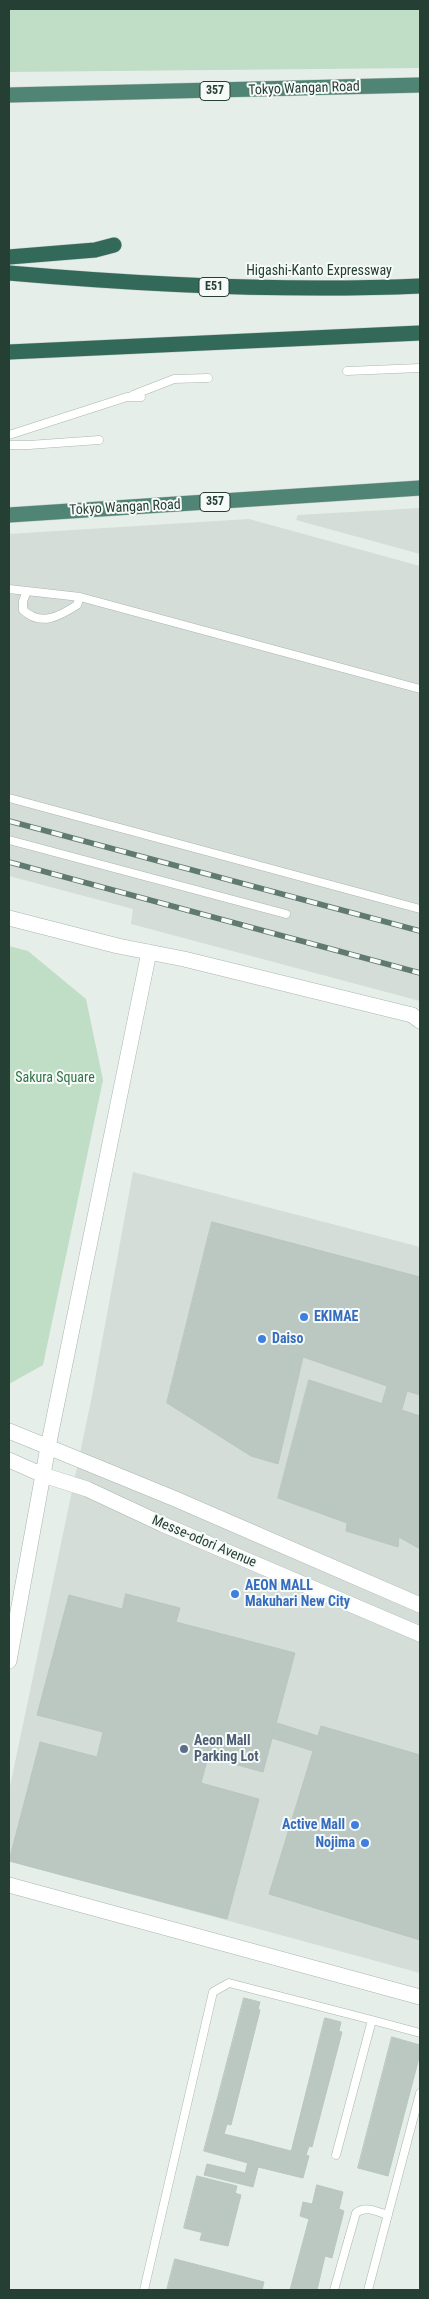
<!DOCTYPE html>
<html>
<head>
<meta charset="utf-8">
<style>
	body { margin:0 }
	#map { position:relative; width:429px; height:2299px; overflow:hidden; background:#e6eee9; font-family:"Roboto Condensed",sans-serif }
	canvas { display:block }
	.frame { position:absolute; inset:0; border:10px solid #263f35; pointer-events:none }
</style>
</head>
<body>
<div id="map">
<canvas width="429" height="2299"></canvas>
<div class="frame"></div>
</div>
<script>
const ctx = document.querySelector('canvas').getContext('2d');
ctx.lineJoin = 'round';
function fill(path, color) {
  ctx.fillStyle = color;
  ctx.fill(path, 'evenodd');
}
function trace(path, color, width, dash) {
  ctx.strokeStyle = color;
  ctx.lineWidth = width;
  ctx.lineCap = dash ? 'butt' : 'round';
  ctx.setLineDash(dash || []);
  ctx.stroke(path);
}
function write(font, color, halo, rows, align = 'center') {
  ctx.font = font + ' "Roboto Condensed",sans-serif';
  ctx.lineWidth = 4;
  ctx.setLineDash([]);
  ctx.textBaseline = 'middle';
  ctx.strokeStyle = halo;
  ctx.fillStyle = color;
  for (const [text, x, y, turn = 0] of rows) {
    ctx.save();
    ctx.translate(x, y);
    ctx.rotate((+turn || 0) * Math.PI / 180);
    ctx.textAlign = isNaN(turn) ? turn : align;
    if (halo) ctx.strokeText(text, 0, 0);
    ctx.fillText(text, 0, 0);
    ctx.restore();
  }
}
fill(new Path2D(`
	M420,508V554L296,520L298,515Z
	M249,519L420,566V1001L131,924L133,909L9,876V534Z
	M133,1172L420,1247V1973L9,1861V1791L92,1396Z`), '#d4ddd8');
fill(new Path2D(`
	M9,9H420V68L9,72Z
	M9,946L28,951L86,999L103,1080L43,1365L9,1384Z`), '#c0ddc5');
const building = new Path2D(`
	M212,1222L420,1277V1395L407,1391L402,1409L382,1403L387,1386L303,1357L278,1464L251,1456L167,1403Z
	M309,1380L420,1416V1549L399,1537L398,1547L346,1531L347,1523L278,1498Z
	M126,1594L180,1608L176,1622L295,1653L263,1772L208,1757L201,1783L259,1799L227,1919L9,1861L40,1742L97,1757L103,1732L37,1715L69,1595L122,1609Z
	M277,1723L318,1736L321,1726L420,1755V1940L269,1894L313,1751L272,1738Z
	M244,1998L260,2002L258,2009L260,2010L231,2125L227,2124L224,2134L253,2141L248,2163L204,2151Z
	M325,2018L341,2022L339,2031L342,2032L312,2147L309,2146L306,2155L309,2156L303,2178L258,2167L264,2144L291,2151Z
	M392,2037L420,2045V2054L388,2176L358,2168Z
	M253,2141L264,2144L253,2187L204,2175L207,2164L245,2173Z
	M197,2176L237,2186L224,2238L184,2228Z
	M317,2185L343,2192L339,2209L344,2211L332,2258L325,2256L317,2290H290L309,2219L300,2216L303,2202L312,2204Z
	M235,2193L241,2195L228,2246L200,2240L202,2233L224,2238Z
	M175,2259L264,2282L262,2290H167Z`);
fill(building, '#bbc8c2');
trace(building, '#b8c7bf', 1);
const service = new Path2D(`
	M347,371L420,368
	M133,395L174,379L208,378
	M9,435L127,397H141
	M9,445H29L99,440
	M9,589L80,597L77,605C60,616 41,627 23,610V601L27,591
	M80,597L420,689
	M9,798L420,909
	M9,840L286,914
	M336,2155L372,2020L420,2033
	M144,2290L213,1992L229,1983L372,2020
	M334,2290L356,2213C366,2205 377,2212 388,2215
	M368,2290L420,2093`);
const minor = new Path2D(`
	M412,1015L420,1021`);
const tertiary = new Path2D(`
	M9,918L118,946L184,959L412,1015
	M9,1431L173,1498L420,1605
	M9,1460L43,1475L87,1489L162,1524L420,1634
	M9,1661L48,1447L149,952
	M9,1885L420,1997`);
const trunk = new Path2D(`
	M9,95L420,85
	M9,515L420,488`);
const motorway = new Path2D(`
	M9,257L95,250L114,245
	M9,273C146,285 282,292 420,286
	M9,352L420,333`);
trace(service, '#a9b6af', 9);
trace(minor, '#a9b6af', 16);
trace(tertiary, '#a9b6af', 16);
trace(trunk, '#c2c9c6', 16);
trace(motorway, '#c2c9c6', 16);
trace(service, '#fff', 8);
trace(minor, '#fff', 15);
trace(tertiary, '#fff', 15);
trace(trunk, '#508474', 15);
trace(motorway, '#336959', 15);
const rail = new Path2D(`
	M9,821L420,931
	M9,862L420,973`);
trace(rail, '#607a71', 5.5);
trace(rail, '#f6faf8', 4, [11]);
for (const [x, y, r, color] of [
	[304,1317,5,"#3f7fe0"],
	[262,1339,5,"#3f7fe0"],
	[235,1594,5,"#3f7fe0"],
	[184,1749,5,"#5c6f8a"],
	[355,1825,5,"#3f7fe0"],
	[365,1843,5,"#3f7fe0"]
]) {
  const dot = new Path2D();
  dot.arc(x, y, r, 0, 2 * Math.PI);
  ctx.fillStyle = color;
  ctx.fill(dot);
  trace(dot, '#f6faf8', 2);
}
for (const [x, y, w] of [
	[215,91,30],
	[214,287,30],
	[215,502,30]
]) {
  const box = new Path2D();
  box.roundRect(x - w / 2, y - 9.5, w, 19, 4);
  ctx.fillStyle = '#f6faf8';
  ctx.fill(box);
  trace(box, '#263f35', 1);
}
write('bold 12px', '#263f35', null, [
	["357",215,91],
	["E51",214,287],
	["357",215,502]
]);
write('14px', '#263f35', '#f6faf8', [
	["Tokyo Wangan Road",304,89,-2],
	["Higashi-Kanto Expressway",319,271],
	["Tokyo Wangan Road",125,508,-3],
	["Messe-odori Avenue",204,1542,23]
]);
write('14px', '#327345', '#f6faf8', [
	["Sakura Square",55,1078]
]);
write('bold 14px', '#366cbe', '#f6faf8', [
	["EKIMAE",314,1317],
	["Daiso",272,1339],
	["AEON MALL",245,1586],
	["Makuhari New City",245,1602],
	["Active Mall",345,1825,"right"],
	["Nojima",355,1843,"right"]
], 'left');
write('bold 14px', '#4e5e75', '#f6faf8', [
	["Aeon Mall",194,1741],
	["Parking Lot",194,1757]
], 'left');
</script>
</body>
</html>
